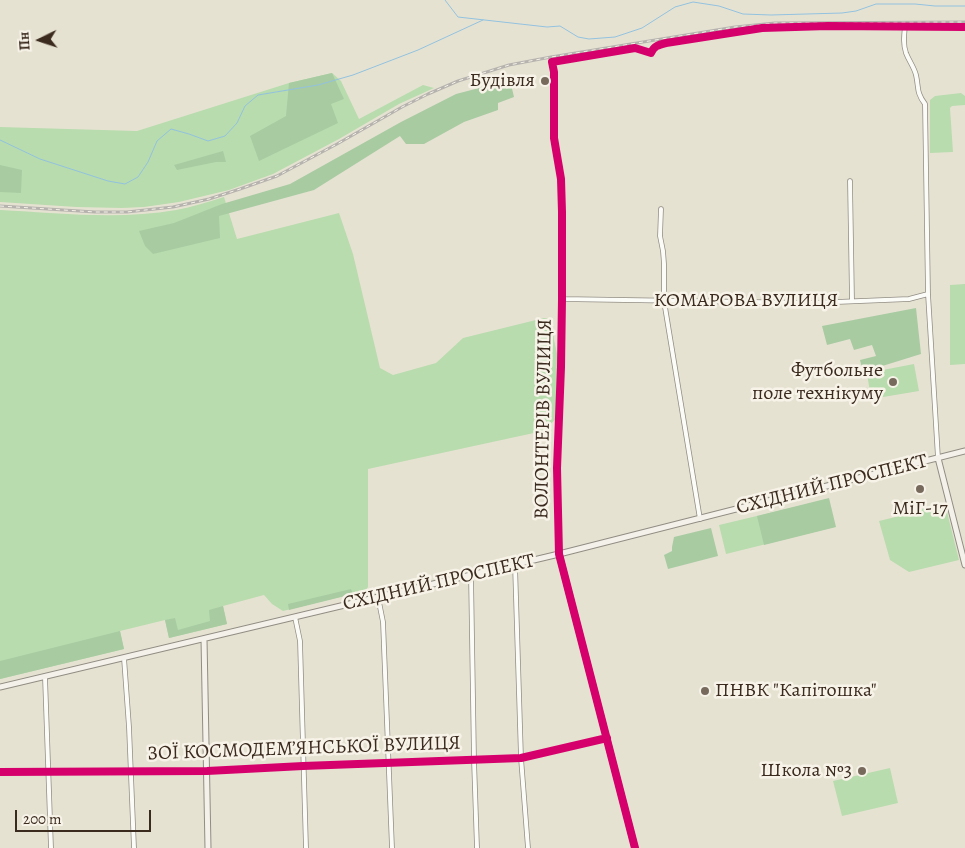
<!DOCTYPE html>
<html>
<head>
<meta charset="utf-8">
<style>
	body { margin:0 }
	#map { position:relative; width:965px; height:848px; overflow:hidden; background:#e6e2d2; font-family:Alegreya,serif }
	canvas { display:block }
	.north { position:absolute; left:15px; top:15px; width:50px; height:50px; -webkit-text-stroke:4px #f7f3e8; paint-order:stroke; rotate:266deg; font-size:14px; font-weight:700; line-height:20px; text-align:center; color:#3b2a1e }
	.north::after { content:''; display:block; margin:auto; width:18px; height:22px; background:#3b2a1e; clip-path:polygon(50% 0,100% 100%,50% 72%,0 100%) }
	.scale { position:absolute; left:15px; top:810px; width:136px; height:22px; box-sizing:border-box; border:2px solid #3b2a1e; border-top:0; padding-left:6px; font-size:15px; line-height:18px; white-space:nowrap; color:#3b2a1e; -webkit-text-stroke:4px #f7f3e8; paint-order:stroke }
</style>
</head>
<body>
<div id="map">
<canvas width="965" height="848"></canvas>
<div class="north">Пн</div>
<div class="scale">200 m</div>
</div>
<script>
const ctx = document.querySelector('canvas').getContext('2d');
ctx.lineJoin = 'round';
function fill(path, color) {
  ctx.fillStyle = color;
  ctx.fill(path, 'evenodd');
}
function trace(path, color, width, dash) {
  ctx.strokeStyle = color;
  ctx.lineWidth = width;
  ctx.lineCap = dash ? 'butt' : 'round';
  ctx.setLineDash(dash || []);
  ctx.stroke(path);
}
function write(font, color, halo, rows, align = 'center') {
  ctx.font = font + ' Alegreya,serif';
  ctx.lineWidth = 5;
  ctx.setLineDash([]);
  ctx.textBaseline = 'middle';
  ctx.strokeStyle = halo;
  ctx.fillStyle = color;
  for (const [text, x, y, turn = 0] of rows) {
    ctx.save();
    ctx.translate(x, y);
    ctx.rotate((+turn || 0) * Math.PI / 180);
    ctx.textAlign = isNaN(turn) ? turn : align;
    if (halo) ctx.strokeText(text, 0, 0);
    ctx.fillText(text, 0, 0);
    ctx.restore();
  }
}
fill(new Path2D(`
	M332,73L341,81L359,119L423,85L434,88L399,104L339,139L273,174L229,190L179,202L144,207L122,208L76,207L0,202V127L137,131L289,83Z
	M961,93L965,96V105L952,106L950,108L953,152L930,153V100L935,96Z
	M224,197L237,239L339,213L353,254L380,368L393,375L436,363L463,338L544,318L549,319L552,325L554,340L558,358L556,419L543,431L368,469V587L365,591L283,611L272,604L264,595L223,606L227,624L169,638L165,620L120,631L124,649L0,679V210C59,213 118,220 176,210C192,207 208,202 224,197Z
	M965,284V364L950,365V285Z
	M914,364L919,391L871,399L867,373Z
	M828,499L835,527L726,554L719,525Z
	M940,504L942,512H947L959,560L909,572L890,560L879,521L920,511L925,507Z
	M890,768L898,803L842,816L833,781Z`), '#b8dcae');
fill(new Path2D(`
	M332,73L344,99L331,104L338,123L259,161L250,136L286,116L289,83Z
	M510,80L514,97L498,103V110L464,122L424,144H406L400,136L314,190L219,216L220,238L153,254L145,246L139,231L174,223L222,204L290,184L401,122L456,94Z
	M223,151L226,162H216L177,170L174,165Z
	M0,165L22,170L21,193L0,192Z
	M916,308L921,354L863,372L860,360L876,356L872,345L854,350L850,339L827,345L822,326Z
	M829,498L836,527L764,545L757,516Z
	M711,528L718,556L668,569L664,555L672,551V547L674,537Z
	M351,589L353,594L289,610L288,604Z
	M223,606L227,624L169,638L165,620L175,618L178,630L210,621L209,610Z
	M120,631L124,649L0,679V661Z`), '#a8cba2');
trace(new Path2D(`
	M445,0L458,17L547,27L560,26L578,37L589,39L615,37L642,28L675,7L693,2L719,6L743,14L771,15L842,13L856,11L876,4H915L935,6H965
	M0,140L40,159L108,181L125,184L138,177L148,162L157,141L171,129L189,134L208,141L225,136L237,123L245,106L258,95L318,85L353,75L418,50L483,20`), '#92c2df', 1);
const street = new Path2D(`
	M905,26C904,36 903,44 906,53C909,61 914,67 916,75C919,88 916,92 925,104L928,294L938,458
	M850,181L852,301
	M661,209L660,236L663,251L664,264V301L700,519
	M562,299L812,303L909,299L928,294
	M559,554L557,468L561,367L562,299V212L561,179L554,138V72L552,62L635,48L651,53C654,46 658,45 666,43L762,28L828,26L965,27
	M515,565L521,758L528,848
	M471,575L474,760L477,848
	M378,597L383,622L392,848
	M295,617L300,641L306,848
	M124,658L129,727L134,848
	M45,677L51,848
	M0,772L207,771L303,766L521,758L607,738`);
const secondary = new Path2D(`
	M938,458L965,565
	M559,554L635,848
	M204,639L208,848
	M0,687L559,554L965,451`);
trace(street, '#918d83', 5.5);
trace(secondary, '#918d83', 7);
trace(street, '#fbfbf8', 4);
trace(secondary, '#f4f1eb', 5);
const rail = new Path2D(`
	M0,206L95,212H127L173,207L209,199L240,189L277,176L337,144L402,107L428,94L458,81L509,65L551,57L735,27L775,23L965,22`);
trace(rail, '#b6b3af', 3);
trace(rail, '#f7f3e8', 1, [4]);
trace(new Path2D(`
	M0,772L207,771L303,766L521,758L607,738
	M635,848L559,554L557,468L561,367L562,299V212L561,179L554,138V72L552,62L635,48L651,53C654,46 658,45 666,43L762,28L828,26L965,27`), '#d6006c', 8);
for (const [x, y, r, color] of [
	[545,81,5,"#776a5d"],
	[893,382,5,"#776a5d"],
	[920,489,5,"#776a5d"],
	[705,691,5,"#776a5d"],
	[862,771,5,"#776a5d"]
]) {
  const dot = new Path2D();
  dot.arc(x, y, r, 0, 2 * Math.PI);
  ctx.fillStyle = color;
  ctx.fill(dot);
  trace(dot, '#f7f3e8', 2);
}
write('20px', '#3b2a1e', '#f7f3e8', [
	["Будівля",535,81],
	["Футбольне",883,371],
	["поле технікуму",883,394],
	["МіГ-17",920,509,"center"],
	["ПНВК \"Капітошка\"",715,691,"left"],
	["Школа №3",852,771]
], 'right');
write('20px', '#3b2a1e', '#f7f3e8', [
	["КОМАРОВА ВУЛИЦЯ",746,301],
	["ВОЛОНТЕРІВ ВУЛИЦЯ",544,419,-89],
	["СХІДНИЙ ПРОСПЕКТ",832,485,-14],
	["СХІДНИЙ ПРОСПЕКТ",439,583,-13],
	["ЗОЇ КОСМОДЕМ’ЯНСЬКОЇ ВУЛИЦЯ",304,749,-2]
]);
</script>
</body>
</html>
